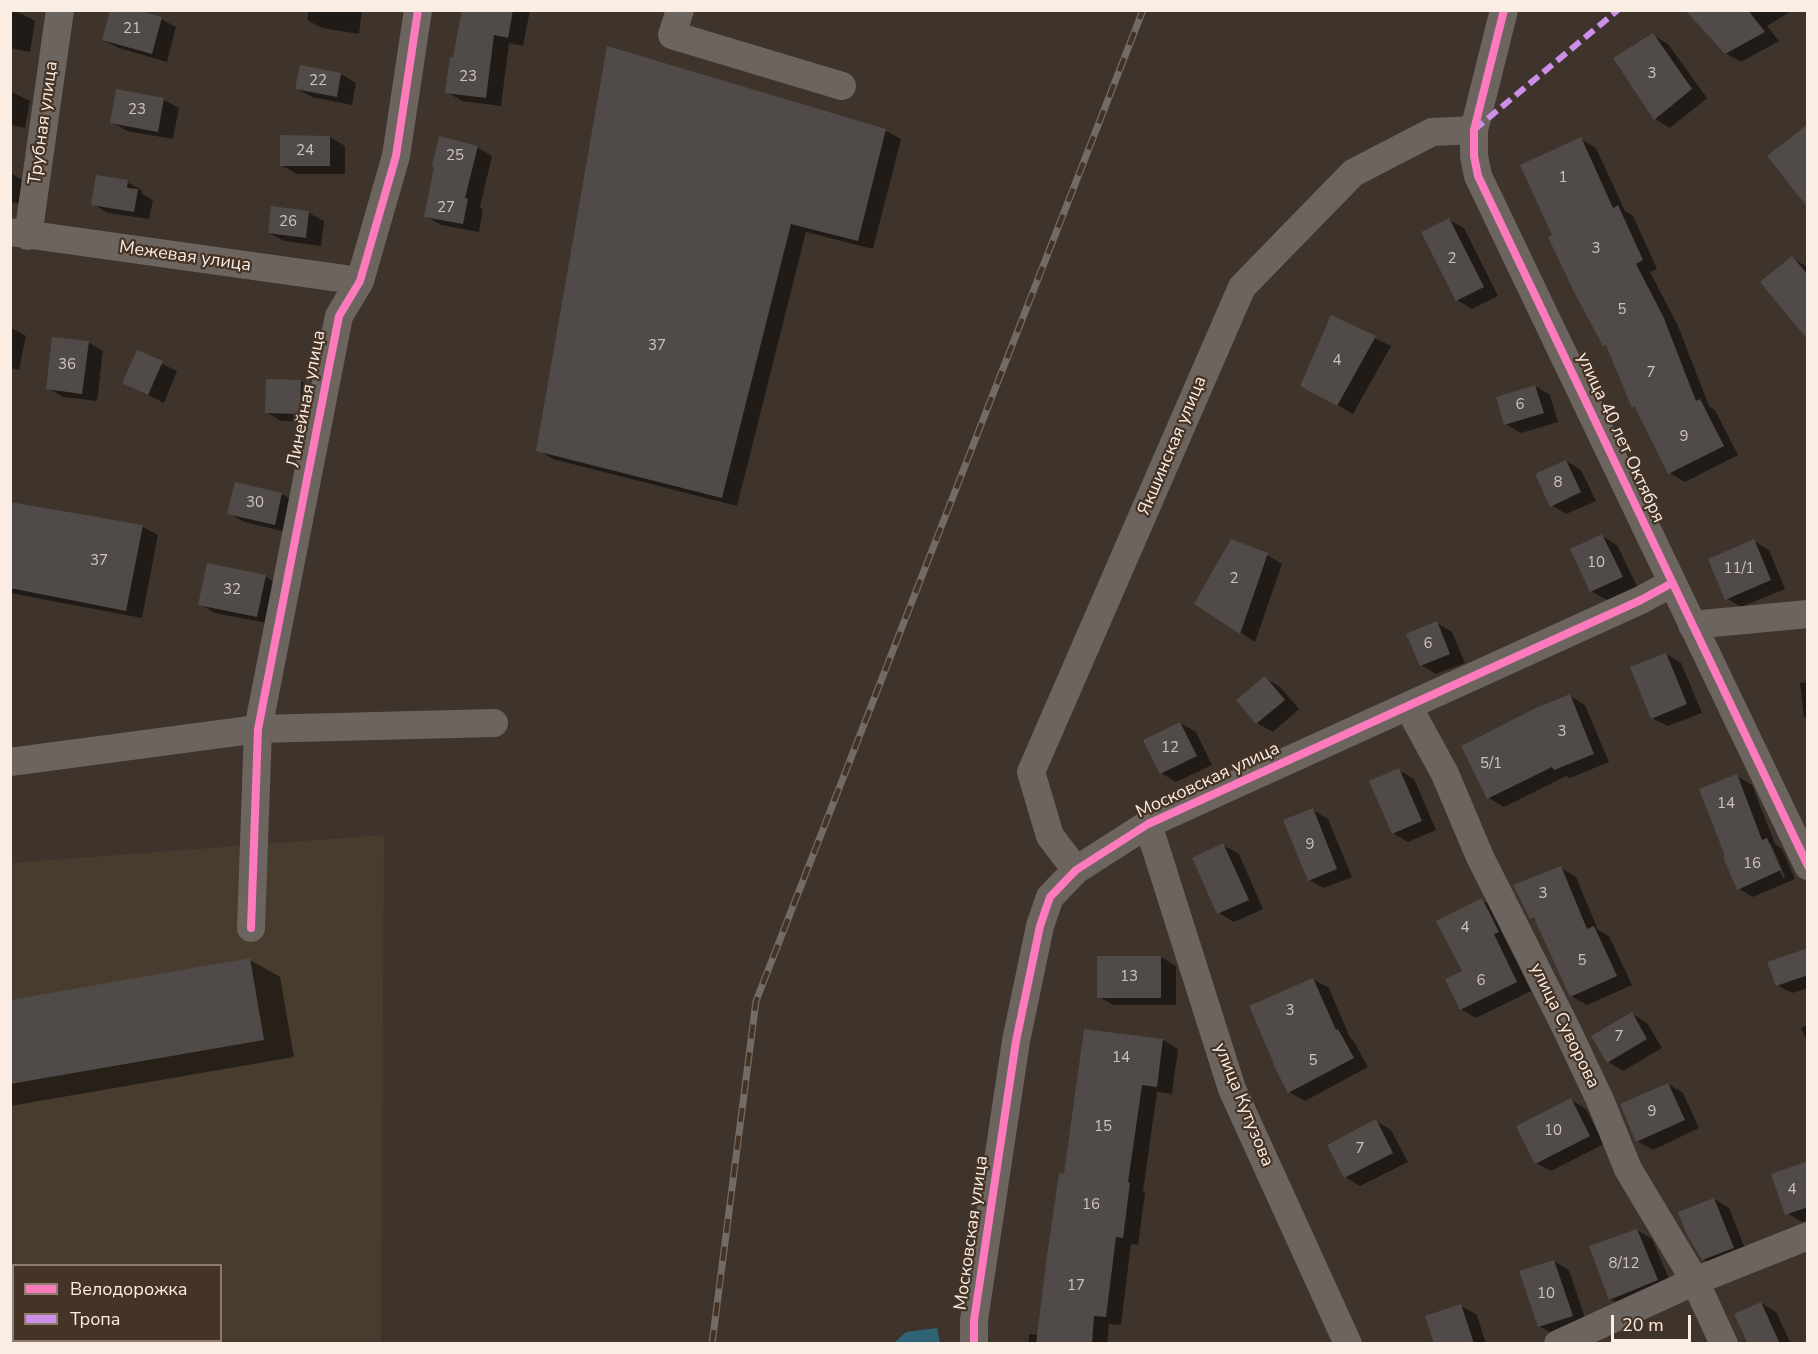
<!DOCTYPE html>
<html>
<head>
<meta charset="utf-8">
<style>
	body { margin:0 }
	#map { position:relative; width:1818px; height:1354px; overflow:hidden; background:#3e342c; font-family:"Nunito Sans",sans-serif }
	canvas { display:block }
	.frame { position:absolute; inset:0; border:12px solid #f9ede4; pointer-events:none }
	.legend { position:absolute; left:12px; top:1264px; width:210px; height:78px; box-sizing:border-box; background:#453325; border:2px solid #8d7d71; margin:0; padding:8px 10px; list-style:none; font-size:18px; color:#f9ede4 }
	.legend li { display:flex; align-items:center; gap:12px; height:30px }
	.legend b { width:30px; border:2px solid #8d7d71 }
	.scale { position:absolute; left:1611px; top:1315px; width:80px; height:27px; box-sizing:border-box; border:3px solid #f9ede4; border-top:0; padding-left:8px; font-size:18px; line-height:21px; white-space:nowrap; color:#f9ede4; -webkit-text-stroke:4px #453325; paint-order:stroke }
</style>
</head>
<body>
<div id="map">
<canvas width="1818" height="1354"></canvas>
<div class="frame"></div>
<ul class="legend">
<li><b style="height:8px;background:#fd7abc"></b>Велодорожка</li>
<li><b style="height:8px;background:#ce8fe9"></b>Тропа</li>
</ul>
<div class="scale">20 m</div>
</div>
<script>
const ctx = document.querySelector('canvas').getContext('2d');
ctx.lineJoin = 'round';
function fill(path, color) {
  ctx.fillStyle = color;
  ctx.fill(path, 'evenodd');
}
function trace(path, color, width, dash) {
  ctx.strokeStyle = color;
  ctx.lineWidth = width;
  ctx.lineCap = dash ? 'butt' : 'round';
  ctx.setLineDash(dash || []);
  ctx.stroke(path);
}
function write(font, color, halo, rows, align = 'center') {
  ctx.font = font + ' "Nunito Sans",sans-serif';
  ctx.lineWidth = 4.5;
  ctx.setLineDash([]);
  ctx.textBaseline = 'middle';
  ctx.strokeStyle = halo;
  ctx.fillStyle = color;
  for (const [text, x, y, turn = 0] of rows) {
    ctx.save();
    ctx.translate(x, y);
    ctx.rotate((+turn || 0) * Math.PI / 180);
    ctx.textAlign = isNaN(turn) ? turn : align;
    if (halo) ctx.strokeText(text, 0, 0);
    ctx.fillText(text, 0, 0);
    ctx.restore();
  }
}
fill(new Path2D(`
	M384,835L381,1343L11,1344V863ZM14,1266H220V1340H14Z`), '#483c2e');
fill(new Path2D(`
	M937,1328L940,1343H894L906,1332Z`), '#2e6475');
fill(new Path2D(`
	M309,10H362L359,34L322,28L307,20Z
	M464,10H530L523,46L509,43L501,106L462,101L447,92Z
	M1687,10H1793L1767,26L1779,41L1741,62L1725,53Z
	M10,11L20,13L35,21L30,52L10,48Z
	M161,19L176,27L167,62L119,48L103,40Z
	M1653,35L1668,44L1707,98L1670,128L1655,119Z
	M609,48L886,131L901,139L873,249L806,232L737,506L553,459L538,450Z
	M301,67L341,74L356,83L352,105L312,97L297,89Z
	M10,91L30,101L25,128L10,125Z
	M117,91L164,100L179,108L173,139L127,131L112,122Z
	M282,137H330L345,146V174H297L281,165Z
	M1581,139L1596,148L1625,211L1633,216L1657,269L1650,272L1678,326L1709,406L1715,410L1738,455L1685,482L1670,473L1638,410L1633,407L1609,348L1605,345L1554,236Z
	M477,147L492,156L480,207L483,209L479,232L441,225L426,216Z
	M10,173L26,182L23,204L10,202Z
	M127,182L143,191L142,194L153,200L149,219L108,213L93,204Z
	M309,213L324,221L321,246L284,241L269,233Z
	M1449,220L1464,228L1498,296L1472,309L1457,300Z
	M1792,258L1807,267L1808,338Z
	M1332,317L1391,346L1353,414L1302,385Z
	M10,327L26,336L19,370L10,368Z
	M88,342L103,351L97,401L63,397L48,388Z
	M137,352L177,371L164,403L124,383Z
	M301,381L316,390L315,422L281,421L266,412Z
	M1535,386L1550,395L1558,422L1521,433L1506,424Z
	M1566,461L1581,470L1596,501L1566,514L1551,505Z
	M236,484L282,494L297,503L290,533L244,522L229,513Z
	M10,503L143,527L158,535L142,618L10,593Z
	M1602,536L1617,545L1637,586L1607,600L1591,591L1572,550Z
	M1754,541L1769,550L1785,589L1741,607L1726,598Z
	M1267,555L1282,564L1255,642L1196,604Z
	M265,576L280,585L272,624L215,613L200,604Z
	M1437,623L1452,632L1465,663L1436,674L1421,665Z
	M1666,654L1681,663L1702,713L1668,726L1652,718Z
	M1265,678L1280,687L1299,709L1273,732L1257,723L1238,700Z
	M1808,682V719L1804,717L1800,683Z
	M1570,696L1585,705L1609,762L1570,778L1566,776L1504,807L1489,798Z
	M1180,723L1196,732L1212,765L1176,782L1161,773Z
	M1399,770L1414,779L1436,830L1408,842L1393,833Z
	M1737,776L1752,785L1775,844L1782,849L1795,879L1753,897L1738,888ZM1768,844H1771L1785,877L1783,878Z
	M1313,810L1328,819L1352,877L1324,888L1309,880Z
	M1223,845L1239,854L1263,909L1234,922L1219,913Z
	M1561,868L1576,877L1598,930L1609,936L1632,985L1587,1005L1571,996L1538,922L1531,918Z
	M1482,900L1497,908L1508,942L1531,991L1476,1018L1461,1009L1464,972Z
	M1808,949V988L1792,993L1777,985Z
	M1161,957L1176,966V1005H1114L1099,997Z
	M250,960L280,977L294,1057L10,1106V1001Z
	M1313,979L1329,988L1350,1038L1353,1040L1368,1067L1305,1101L1289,1092Z
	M1632,1014L1647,1023L1662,1048L1623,1071L1608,1062Z
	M1808,1025V1043L1801,1028Z
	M1163,1040L1178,1049L1172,1094L1157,1092L1143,1191L1145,1193L1138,1245L1131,1244L1121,1325L1109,1324L1107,1344H1029V1334L1038,1335L1066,1175Z
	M1668,1084L1683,1093L1699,1128L1653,1150L1637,1141Z
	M1571,1100L1586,1109L1604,1144L1551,1171L1536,1163Z
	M1376,1121L1391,1130L1408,1162L1360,1186L1345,1177Z
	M1808,1164V1220L1802,1222L1787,1213Z
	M1714,1199L1729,1208L1748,1256L1718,1268L1703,1259Z
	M1637,1230L1652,1239L1673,1288L1626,1308L1610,1299Z
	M1554,1261L1569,1270L1587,1324L1555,1335L1539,1326Z
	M1761,1303L1776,1312L1791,1344H1750Z
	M1461,1306L1477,1315L1486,1344H1436Z`), '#0007');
fill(new Path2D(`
	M110,10H137L162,17L152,54L102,40Z
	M462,10H513L508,38L494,35L486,98L445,93L450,57H453Z
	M1685,10H1748L1765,32L1725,54Z
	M1653,33L1692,89L1654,120L1613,58Z
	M607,46L886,129L858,241L791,224L722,498L536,451Z
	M300,65L341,73L337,97L295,89Z
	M116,89L164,98L158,132L110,123Z
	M1808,124V208L1767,156Z
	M280,135L330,136V166H280Z
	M439,136L478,146L465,198L468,199L463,224L424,217L434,167H432Z
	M1581,137L1613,208L1618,205L1643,260L1636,264L1663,316L1696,401L1700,399L1724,446L1668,474L1635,407L1632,408L1606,345L1603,346L1574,292L1548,237L1552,235L1520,165Z
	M96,175L128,180L127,188L138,189L134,212L91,205Z
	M271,206L309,211L306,238L268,233Z
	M1449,218L1484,287L1456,301L1421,232Z
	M1792,256L1808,275V340L1760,282Z
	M1331,315L1376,336L1337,406L1300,386Z
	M52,337L89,341L82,394L46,389Z
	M137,350L163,361L148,395L122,383Z
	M266,379L301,380L300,414L265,413Z
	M1535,385L1544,413L1504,425L1496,397Z
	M1566,460L1581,492L1550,507L1535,474Z
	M235,482L282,493L275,525L227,514Z
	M10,502L143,525L126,611L10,588Z
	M1602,534L1623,577L1590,592L1570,549Z
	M1231,539L1268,553L1240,634L1194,604Z
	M1754,539L1771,580L1725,600L1708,559Z
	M207,563L266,575L257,617L198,605Z
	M1437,621L1450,654L1420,666L1406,634Z
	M1666,653L1687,704L1651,719L1630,667Z
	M1265,676L1285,700L1256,724L1236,700Z
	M1570,694L1594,754L1554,770L1552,767L1487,799L1461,746L1538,707Z
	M1180,722L1197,756L1160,774L1143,740Z
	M1399,768L1422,821L1392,834L1369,781Z
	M1737,774L1762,840L1767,838L1781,870L1737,890L1723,857L1725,856L1699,789Z
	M1313,808L1337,869L1308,881L1283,820Z
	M1223,843L1249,900L1217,914L1192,858Z
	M1561,866L1587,929L1594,926L1617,976L1570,997L1534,918L1530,919L1513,885Z
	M1482,898L1499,932L1494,934L1517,982L1460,1010L1445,979L1462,971L1436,921Z
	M1808,948V975L1776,986L1767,962Z
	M1097,956H1161V998H1097Z
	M250,958L264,1040L10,1084V1000Z
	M1313,978L1336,1030L1338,1029L1354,1058L1288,1093L1273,1064H1274L1249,1006Z
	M1632,1012L1647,1039L1607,1063L1591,1036Z
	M1084,1029L1163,1039L1157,1087L1142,1085L1128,1182L1130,1183L1123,1238L1116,1237L1106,1317L1094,1316L1092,1344H1036L1047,1256L1059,1173L1064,1174Z
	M1668,1083L1685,1120L1636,1142L1620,1104Z
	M1571,1098L1590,1136L1535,1164L1516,1126Z
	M1376,1119L1393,1153L1344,1178L1327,1145Z
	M1808,1161V1207L1785,1215L1771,1174Z
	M1714,1198L1734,1248L1702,1260L1687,1235L1678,1212Z
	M1637,1229L1658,1280L1609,1300L1589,1246Z
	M1554,1260L1573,1316L1538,1327L1519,1271Z
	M1761,1302L1780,1344H1748L1734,1314Z
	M1461,1304L1474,1344H1434L1425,1316Z`), '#504a49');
trace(new Path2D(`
	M680,10L672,35L842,86
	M1504,10L1474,130V156L1478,176L1808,866
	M10,232L360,281
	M28,236L60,10
	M1692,625L1808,614
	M1408,706L1445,774L1480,857L1567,1030L1600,1100L1628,1169L1695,1281L1724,1344
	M10,762L258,729L494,723
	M1148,824L1232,1089L1348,1344
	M1076,870L1050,836L1031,772L1242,287L1353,173L1432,132L1474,130
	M251,928L258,729L339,316L360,281L396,156L418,10
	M974,1344V1320L1016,1041L1040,926L1050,897L1076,870L1148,824L1641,600L1672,583
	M1558,1344L1695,1281L1808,1236`), '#6c645f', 28);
const rail = new Path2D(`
	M138,1340L139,1344
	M712,1344L756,1001L1143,10`);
trace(rail, '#736b65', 7);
trace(rail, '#453325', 4.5, [14]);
trace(new Path2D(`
	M1474,130L1618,10`), '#ce8fe9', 6, [12, 6]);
trace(new Path2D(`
	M1504,10L1474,130V156L1478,176L1808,866
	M251,928L258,729L339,316L360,281L396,156L418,10
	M974,1344V1320L1016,1041L1040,926L1050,897L1076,870L1148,824L1641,600L1672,583`), '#fd7abc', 8);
write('15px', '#cfc4bd', null, [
	["21",132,29],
	["3",1652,74],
	["23",468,77],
	["22",318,81],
	["23",137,110],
	["24",305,151],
	["25",455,156],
	["1",1563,178],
	["27",446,208],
	["26",288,222],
	["3",1596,249],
	["2",1452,259],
	["5",1622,310],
	["37",657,346],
	["4",1337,361],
	["36",67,365],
	["7",1651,373],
	["6",1520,405],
	["9",1684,437],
	["8",1558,483],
	["30",255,503],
	["37",99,561],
	["10",1596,563],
	["11/1",1739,569],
	["2",1234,579],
	["32",232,590],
	["6",1428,644],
	["3",1562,732],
	["12",1170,748],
	["5/1",1491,764],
	["14",1726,804],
	["9",1310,845],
	["16",1752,864],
	["3",1543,894],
	["4",1465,928],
	["5",1582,961],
	["13",1129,977],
	["6",1481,981],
	["3",1290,1011],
	["7",1619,1037],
	["14",1121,1058],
	["5",1313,1061],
	["9",1652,1112],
	["15",1103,1127],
	["10",1553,1131],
	["7",1360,1149],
	["4",1792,1190],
	["16",1091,1205],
	["8/12",1624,1264],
	["17",1076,1286],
	["10",1546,1294]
]);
write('18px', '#f9ede4', '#453325', [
	["Трубная улица",44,123,-82],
	["Межевая улица",185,257,8],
	["Линейная улица",307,399,-79],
	["улица 40 лет Октября",1620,438,65],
	["Якшинская улица",1173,446,-67],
	["Московская улица",1208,781,-25],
	["улица Суворова",1564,1026,64],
	["улица Кутузова",1243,1105,68],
	["Московская улица",972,1233,-82]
]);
</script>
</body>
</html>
